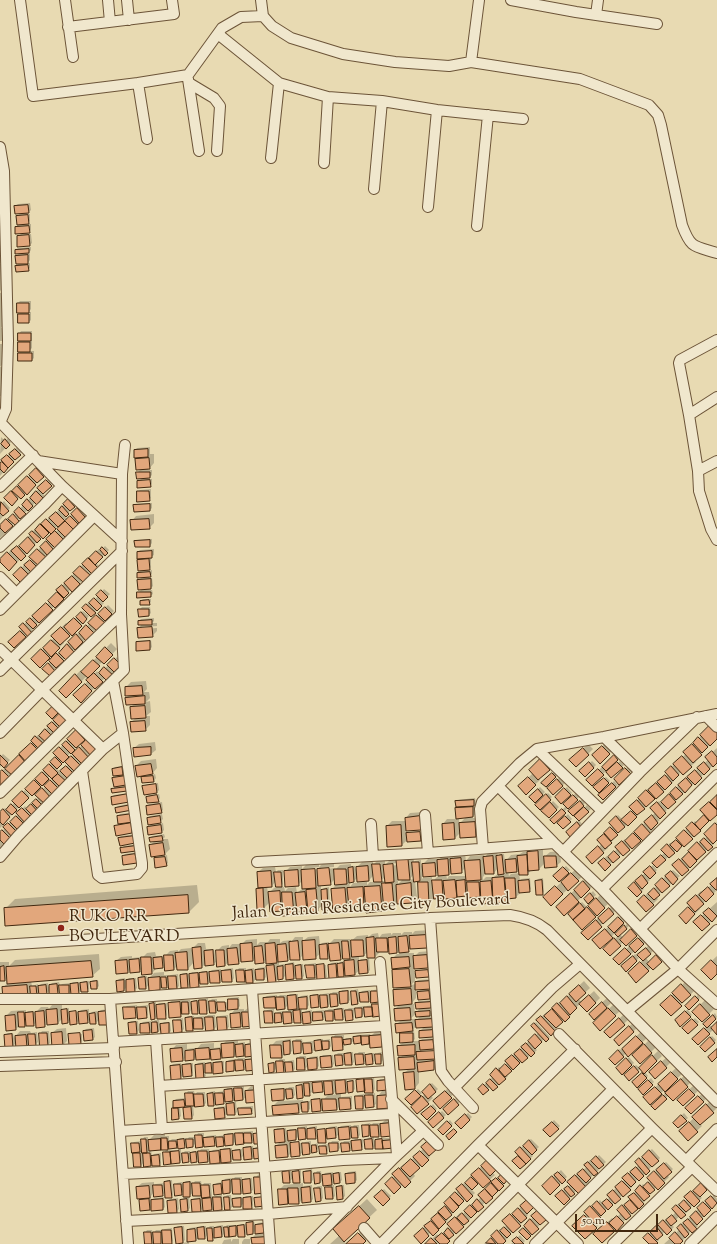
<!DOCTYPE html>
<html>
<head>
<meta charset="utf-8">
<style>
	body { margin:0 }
	#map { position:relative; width:717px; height:1244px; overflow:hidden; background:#e8dab2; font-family:"Sorts Mill Goudy",serif }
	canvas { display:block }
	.scale { position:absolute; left:575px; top:1214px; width:83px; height:18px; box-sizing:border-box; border:2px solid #42280f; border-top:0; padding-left:5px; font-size:12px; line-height:14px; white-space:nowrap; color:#42280f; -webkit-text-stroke:3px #f0e7cd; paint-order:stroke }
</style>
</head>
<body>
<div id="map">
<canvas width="717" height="1244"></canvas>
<div class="scale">50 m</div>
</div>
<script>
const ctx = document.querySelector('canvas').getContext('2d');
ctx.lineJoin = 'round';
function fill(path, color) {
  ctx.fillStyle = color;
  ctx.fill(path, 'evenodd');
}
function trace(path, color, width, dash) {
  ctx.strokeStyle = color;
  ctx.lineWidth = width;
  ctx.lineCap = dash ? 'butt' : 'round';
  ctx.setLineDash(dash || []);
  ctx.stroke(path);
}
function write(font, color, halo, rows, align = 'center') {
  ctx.font = font + ' "Sorts Mill Goudy",serif';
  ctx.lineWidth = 3;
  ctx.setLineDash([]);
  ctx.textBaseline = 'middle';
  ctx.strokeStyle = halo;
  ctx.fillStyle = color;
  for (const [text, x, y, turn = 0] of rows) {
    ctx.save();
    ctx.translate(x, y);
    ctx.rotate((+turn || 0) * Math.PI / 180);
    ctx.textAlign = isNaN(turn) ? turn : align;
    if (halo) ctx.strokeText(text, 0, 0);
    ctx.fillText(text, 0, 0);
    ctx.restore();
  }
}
fill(new Path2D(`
	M30,203L31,210L27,214H30V221L27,224H31V230L27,234H31L32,243L30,245L18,237L22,233L16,227L18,225L17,216L21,213L15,206L18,204Z
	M31,247V250L28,254L30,253V260L27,264L30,263V268L28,270L16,266L19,263L16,256L20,253L16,250L18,248Z
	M0,253H4V260L0,264H6L5,286L0,291Z
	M0,293H3V301L1,302H6V323L1,328H7V336L2,341H0Z
	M20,301H31V309L29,312H31V320L29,322L19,314L22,312L18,303Z
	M21,331H32V348L29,351H34V358L32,360L19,353L21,351H19V334Z
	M0,344H4L6,360L0,367H7V377L2,382H7L2,396H0Z
	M1,437L5,441L8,438L11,442L0,454Z
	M17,447L22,452L0,476V465L3,461V460Z
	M150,447V454H154V463L148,470H152V475L148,479H152V484L150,486L138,482L142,478L137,473L141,469L136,459L138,457L135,450L137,448Z
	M38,467L45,474L27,493L26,492L21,498L20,496L12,504L6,498Z
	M49,478L53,483L42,493L45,496L37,503L36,502L6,531L7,532L0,538V526L9,518L10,519Z
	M151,489V498L149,500L138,492L140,490Z
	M70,498L76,504L65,517L68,519L79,507L87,514L56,547L55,546L49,551L52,554L22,582L15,575L26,563L27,564L33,559L31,557L48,540L66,521L65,519L51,532L50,531L43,538L42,536L27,553L9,570L0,561L13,548L14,550L19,545L20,546L35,529L36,530L49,518L50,519Z
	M4,501L10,508L0,520V505Z
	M152,503V508L150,510L134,506L137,504Z
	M154,514V523L149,528L132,521L136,516Z
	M152,539V543L150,546L135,542L137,540Z
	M105,546L109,550L96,563L99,566L72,590L71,589L32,629L36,632L27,634L14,647L10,642L22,629L20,627L33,617L60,592L58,590L85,562L99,549L100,551Z
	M154,549V555L151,557V567L148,571L152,570V574L149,578H152L153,586L149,590H152L153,594L150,596L138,593L142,589L138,581L142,577L138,573L141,570L138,560L141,558L138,552L140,550Z
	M104,589L110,594L102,602L104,603L91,616L83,608L89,602L91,604Z
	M143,599H151V602L149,604L141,601Z
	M108,605L114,611L108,617L109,618L65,658L50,675L44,669L51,661H50L59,652L60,653L78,633L79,634Z
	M142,607H150L151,613L149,615L139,610Z
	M83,611L89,616L86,620L72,634L71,633L63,641L64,643L40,666L33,659L54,638L53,636L66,623L68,625Z
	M154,618V621L152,623H157V626L142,627V629L157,628V631L152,636L138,629L142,624L139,621L141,619Z
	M151,640L152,647L150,649L137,643L139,641Z
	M111,643L117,649L104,663L102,662L88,676H87L66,696L60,691L81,670L82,672Z
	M117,657L122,662L113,672L115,673L105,678L81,701L75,695L97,671L99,674Z
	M146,681L147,689L144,692H149L150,698L146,702L150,701L151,712L146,716H150V725L145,730L132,731L131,722L136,718L131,707L135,703L126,698L129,695L126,687L131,682Z
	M54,720L60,726L43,746L0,785V773L7,766L8,767L33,742L34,739L38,735L40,736Z
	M81,726L90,735L85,739V742L94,733L105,744L0,853V834L5,828V827L19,814L18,813L25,806L27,809L39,797L37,795L53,779L50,776L32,794L27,789L52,762H51L57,755L55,753ZM80,743L82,745L67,762L69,764L60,772L56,768Z
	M702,735L717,738L694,760L696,762L691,766L681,772L673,780L674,781L672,783L638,814V815L618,832L612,839L613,840L607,846L608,848L603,852L588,857L602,844L599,840L613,826L610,823L618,815L623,820L633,810L631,807L652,785L653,787L659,782L668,774L666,772L686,754L684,752Z
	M155,742L156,750L151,754L134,748L139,744Z
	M607,742L614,749L600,762L593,755Z
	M588,744L593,749L576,766L571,760Z
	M717,748V762L666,809L667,810L658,818L660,820L653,826L655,828L643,840L642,839L623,854L622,853L605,869L599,863L607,856L608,858L618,848V845L625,839L626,841L655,813L652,809L659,801L661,803L679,785L708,760L706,758Z
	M3,754L10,760L4,766L2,765L0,767V757Z
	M617,754L619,757L607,769L609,771L620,761L624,765L611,777L606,771L592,785L587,780Z
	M545,755L554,764L539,778L540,780L526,793L520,786L533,773L530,770Z
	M156,759L157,768L151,775L155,774L156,778L154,781L142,778L146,774L136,766L141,761Z
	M592,761L596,765L585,776L581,771Z
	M124,766L125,771L121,775H127L128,782L123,786L129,785V788L112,790L117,785L113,778L117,774L113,769L115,767Z
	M628,767L632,771L619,783L615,779Z
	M555,771L558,774L546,786L543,783Z
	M606,777L610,781L599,792L595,787Z
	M559,778L565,783L553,794L548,788Z
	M614,781L618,785L603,798L600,795Z
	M158,783L159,790L157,792L143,787L145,785Z
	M540,787L545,792L535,802L530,797Z
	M567,787L572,793L561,803L556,797Z
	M25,790L30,796L2,824L3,825L0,828V813L5,808L7,810L15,802L13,801Z
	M129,793L113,804L112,797L114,795Z
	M548,793L552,797L540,808L536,805Z
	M576,793L579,797L554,822L552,820L566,806L564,804Z
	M159,794L160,798L158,801L147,797L149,795Z
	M717,797V814L701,827L702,829L684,845L683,844L657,867L654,863L665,852L663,850L670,843L672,845L678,839L677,838L695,821L697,823L706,815L702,810Z
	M475,798L476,803H477L478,812L471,818H480L481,831L476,836L460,833L455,838L444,839L443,824L447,819H457L456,809L459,806L456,802L458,800ZM459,817H466L459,824Z
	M582,799L585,803L573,815L570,811Z
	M553,801L559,807L549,817L543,811Z
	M162,802L163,810L161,812L147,806L149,804Z
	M133,803L117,812L116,808L118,806Z
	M587,805L591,809L579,820L576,816Z
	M134,812L137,828L132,832L115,827L119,823L118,816L120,814Z
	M424,812L425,824L420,829L406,830V835L410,832L422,831L423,838L421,840L408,839L402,845L387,826L392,821H406V818L410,813Z
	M162,814L163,819L158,824L163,823L164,830L162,832L148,827L153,823L148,818L150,816Z
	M568,814L572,819L563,828L559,823Z
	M579,820L582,824L570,835L567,832Z
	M717,822V839L713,843L714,844L698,857L699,858L682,875L674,865L685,855L686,856L703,838L704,840L707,836L705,834Z
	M136,834L137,840L119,838L121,836Z
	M164,834L165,837L163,839H168L170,849L163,856L167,855L168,863L166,865L155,859L159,855L150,845L155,841L150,838L152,836Z
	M137,844L138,848L121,849L124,846Z
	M543,847V858L550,852L560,851L561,862L556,866L546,862L539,869H532L528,874H519L520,880L521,879L530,878L531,889L529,891L521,892L516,897L508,898L505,901L494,900L492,902L482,894L479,896L468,892L466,895L446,898L445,895L443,897L434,898L429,903L419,883L421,880L415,881L417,897L412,902L398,901L394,905L386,906L381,910L367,902L364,905L351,906L346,911L332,889L336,885V878L330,884L321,885V891L324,888L329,887L330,907L328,909H323V905L317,910L309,908L306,910L298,909L293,914L284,907L281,910L271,911L270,902L264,908L257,889L259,887L258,872L263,868L275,867L276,872L278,870H283V884L280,887H284L285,891L288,888L296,887L297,893L303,888L302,881L298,885L285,872L290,867L302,866V869L306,865L319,864V867L305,869V871L320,869L319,867L322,864H334V867L321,868V870L334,868V871L340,865L351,864V866H355V869L362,862H373V865L378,860H385V865L389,861L397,860L402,855H413L414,862L415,861L421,860V866L428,859H440L443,855H453V858L456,854H465L466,861L470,856L484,855L485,857L489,852H497L498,856L500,854H504L505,862L511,855L520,854L523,852L530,851L533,848ZM397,863L398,865L388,866V864ZM466,867V876H449L447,879L446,874H449L452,871L461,872ZM498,868L499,873L494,877H486L483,880V877L486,873H494ZM507,869V873H503ZM519,869L520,873L511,874L509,876L508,872L517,871ZM439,871L438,876L432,882V877L423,878L422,879V876L435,875ZM414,874V879L409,880ZM374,875L375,882H370L367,885V882L353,883L350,887L349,882L354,881L358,877V881L369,880ZM385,877V881H380L383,879ZM398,879H403L398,884ZM276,881L277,887L274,888L268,894L267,886H272Z
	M137,852L138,860L136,862L123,856L125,854Z
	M653,865L657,870L649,879L650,880L642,887L644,889L637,895L630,888Z
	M566,866L570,870L559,880L555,876Z
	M576,869L583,876L551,904L545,897Z
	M673,870L680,876L656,897L658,899L646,911L638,902L650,891L651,892L657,886L658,883Z
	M588,877L595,884L564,914L557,907Z
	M543,878L544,892L542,894L536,881L538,879Z
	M717,879V888L715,890L716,891L698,908L700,909L686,922L680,916L691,905L689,903L701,891L703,893Z
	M197,885L199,902L189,912L5,909L15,899Z
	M593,891L596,895L588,902L585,899Z
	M601,894L609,903L582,928L569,914L582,902L588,908Z
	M717,902V916L702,930L695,922Z
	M611,907L615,911L588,938L587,928Z
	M621,916L625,921L615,930L617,933L627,924L629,926L620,934L623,938L633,928L638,933L626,945L623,942L610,955L604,949L618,936L615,933L600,948L599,935Z
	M431,930V942L427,947L411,948L406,953H414V957L419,952L431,951L432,962L427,967L414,968V973L418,970L430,969V974L428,976L415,977V981L411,985L416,984V982L418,980L432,979V985L428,989H431V995L429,998L418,992L422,988L416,989V998L411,1004H414L415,1014L420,1008L416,1003L419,1001L433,1000V1005L429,1009H432V1013L430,1015L437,1014V1021L431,1028H434L435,1034L433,1036L420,1031L424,1027H415L412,1031H414L415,1039L413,1041H419V1042L422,1039L435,1038L440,1049L421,1051V1053L440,1051L439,1065L434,1069L419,1071V1083L415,1088L404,1073L409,1069L399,1059L403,1055L398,1047L403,1042L401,1034L404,1031L396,1025L401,1020L395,1009L400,1004L394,990L398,987L393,971L396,967L392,959L397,954H400V950L397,953L389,948L387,951L380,952L375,957H369L370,970L368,972L360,973V970L355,974L346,973L344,976H338L336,978L329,965L331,963L338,962V965L340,962L345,961L349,958L344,955L340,959L330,955L328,958L321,953L315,958L304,954L299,959L291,956L287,960L279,961V965L284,964L285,976L283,978L278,979L275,982L267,966L271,963L267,959L263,962L256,957L253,960L241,961L238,963L229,962L225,965L218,966L217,951L222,946L229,945V948L232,944H242L246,940L257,939V945L260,942H268L270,939H280V943L283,941L291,940V942L295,937H303V941L308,937L319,936L320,945L322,943L329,942V944L334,939H350V942L357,936L368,935V938L372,934L378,933L379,938L382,934L391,933V935L393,933H401V935L404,932H412V934L415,931ZM368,952V959H361L359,961V956L364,955ZM417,1013L420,1016L418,1019H410Z
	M641,936L646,942L619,964L615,959Z
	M198,943H205L206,949H214L216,962L213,964L206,963L202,967L194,962L188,969L177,966L174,969L166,964L163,967L156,969L152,973L164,972V975H168V977L171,975L178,974L179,986L177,988L169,984L167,987H162L160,989L150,990L149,984L146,988L139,978L141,976H147V980L154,973L143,974V968L139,971L130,969L128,972L116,961L121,957L132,956V958L141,957V959L147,953L155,952L156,956H165L170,951L178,950V952L181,949L191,948V950Z
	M648,946L653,951L646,958L650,963L659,954L663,959L653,968L652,967L636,981L629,973L643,960L639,955Z
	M99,954L100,969L92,976L31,981L32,986L38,984V987L41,984L48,983V987L52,983L59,982L60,986L62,984L70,983V985L73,982H80V985L84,981H89V989L87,991L82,989L78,993L71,991L69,994L60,990L58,993L50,990L46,994L40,992L36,995L31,992L27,996L4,987L8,982V977L5,980H0V962H9V966L15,960Z
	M635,954L639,958L626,970L623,966Z
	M717,956V973L702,970Z
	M294,962L295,967L298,964H303L304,976L302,978L296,975L293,978L286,965L289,963Z
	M316,963V966L318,964V965H326L327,977L325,979H318V973L314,977L306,966L309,964Z
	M265,967L266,977L264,979L257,978L253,982L247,978L244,981L237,971L239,968H246V971L248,969L254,968V972L258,968Z
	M233,968L234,978L232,981L223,978L220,982L211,980L208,983H200L198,986L191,983L187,987L181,975L183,973H188L189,976L192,972H199V974L202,971H209V973L212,970L221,969V972L225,969Z
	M125,978L126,981L129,978H136L137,988L134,991L127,987L124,990L117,981L119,979Z
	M93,980H98L99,986L97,988L91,982Z
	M687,980L695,990L671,1015L662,1005Z
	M584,981L590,988L578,999L582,1002L594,991L600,998L587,1011L580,1004L570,1013L571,1015L569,1017L564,1019L558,1024L559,1025L551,1034L538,1020L547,1012L549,1014L559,1002L561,1003Z
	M358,989L359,995L362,991L370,990V993L374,990L380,989L381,999L378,1002H382L381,1015L365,1013L362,1016L356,1009L358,1007L364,1006V1009L367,1006L373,1005L377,1001L372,997L369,1001L361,1000L357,1003L352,992L354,990Z
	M342,990H349L350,1000L348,1002L340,1003L338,1005H332L331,1003L328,1006L321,1003L318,1006L311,996L313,994H319L320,997L323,994L329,993V996L333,992H341Z
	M290,994H298V999L301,996L308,995L309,1005L307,1008H302V1014L306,1011L312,1010V1020L310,1022L304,1019L300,1022L294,1019L291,1022L284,1018L281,1021L276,1018L273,1022L265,1012L267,1010L274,1009V1015L278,1012L283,1011V1014L286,1011H289V1004L285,1008L278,1004L275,1007L264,998L267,996L277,995V998L280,995H286V998Z
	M698,995L700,998L688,1010L692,1015L681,1025L676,1020L689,1008L686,1006Z
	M239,997L240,1006L237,1009H244V1011L248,1008L257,1007L240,1026L231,1014L236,1008L229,1006L225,1010L219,1009L216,1012L210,1009L206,1013L201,1009L197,1013L192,1009L189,1013H184L180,1016L169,1003L174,998H184V1000H190L191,1003L194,1000H199V1002L202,999L208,998V1003L212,999H217V1003L219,1002V1003L230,1002L228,1000L231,998Z
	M607,998L611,1003L594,1019L595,1009Z
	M705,1000L714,1009L702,1021L693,1012Z
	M153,1002H156V1006L159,1003H167V1015L165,1018L158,1016L155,1018L151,1019L150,1004Z
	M614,1004L620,1011L600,1029L594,1023Z
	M52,1005H62V1010L69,1008V1013L71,1011V1013L78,1012V1013L81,1010L89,1009V1015L92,1012L97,1011V1013L101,1010L109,1009L96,1023L90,1019L87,1022L80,1020L76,1023L71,1019L68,1022L62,1019L58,1023L48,1024V1022L45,1026L37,1022L33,1025L20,1026V1025L16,1029L6,1016L11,1011L26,1010V1013L28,1011H34L35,1013L41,1007H48L49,1009Z
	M137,1005V1009L141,1006L148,1005V1015L146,1017L139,1014L136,1017L124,1008L127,1006Z
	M337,1008H344L345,1017L343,1019L336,1017L333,1020L326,1011L329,1009H334L335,1011Z
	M349,1008H354V1017L352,1019L346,1010Z
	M324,1010L325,1017L323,1019L314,1013L316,1011Z
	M715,1013L717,1017L709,1024L713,1028L717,1023V1034L713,1030L698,1044L693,1039L707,1026L704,1024Z
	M624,1014L629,1019L610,1037L606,1032Z
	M208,1015H215L216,1027L214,1029L206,1024L203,1028H194L193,1030L186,1018L188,1016H194V1019L197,1017L204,1016V1019Z
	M228,1015L229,1027L226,1029L218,1018L220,1016Z
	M183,1018L184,1029L182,1031L175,1021L177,1019Z
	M695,1018L699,1022L688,1033L684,1028Z
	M155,1020H159L160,1026L164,1022H170L171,1031L169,1033L162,1028L158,1032L153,1028L150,1032L141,1024L143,1022L151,1021V1024Z
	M131,1021H138L139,1030L137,1033L129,1023Z
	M536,1022L550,1037L546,1041L544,1039L535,1048L537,1050L535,1052L513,1068L506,1075L508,1076L493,1090L490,1087L483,1094L479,1089L493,1077V1073L499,1067L501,1069L508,1062L509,1059L538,1033L532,1026Z
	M634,1022L638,1027L619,1045L615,1040Z
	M66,1028L67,1041L62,1046L52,1033L57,1029Z
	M94,1028L95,1037L93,1039L84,1031L86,1029Z
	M20,1031H30L31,1033L37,1032L38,1042L35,1045L30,1044L26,1048L16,1043L12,1047L5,1035L8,1033H13L14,1038Z
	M42,1031H49L50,1043L48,1045L40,1034Z
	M386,1031L387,1041L382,1046L371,1041L369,1043H355V1040L351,1043L344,1044V1047L342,1049L333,1038L335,1035H344V1041L346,1038H354L357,1035L370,1034L371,1036L375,1032Z
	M641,1032L647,1038L628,1055L626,1053L615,1064L610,1059L620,1049L621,1050Z
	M70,1034V1035L82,1034V1041L80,1043L69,1035Z
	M712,1036L716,1040L705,1051L701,1047Z
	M238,1039V1043L245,1042V1046L248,1043L256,1042L244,1056L237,1054L234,1056L223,1055L220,1058L212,1056L210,1058L197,1056L194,1059L186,1057L183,1060L172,1050L176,1045L187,1044V1049L195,1048L196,1050L201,1044L214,1043V1048L223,1047L222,1045L227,1040Z
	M291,1039L292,1051L290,1053L285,1054L282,1057L271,1046L276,1041Z
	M296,1039H302L303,1045L306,1042L313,1041L314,1050L312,1052L304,1049L301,1052L294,1041Z
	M318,1039H323V1042L325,1040L330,1039L331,1046L329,1049L324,1047L321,1049L315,1041Z
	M649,1040L656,1047L641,1062L634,1055Z
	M658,1051L662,1056L645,1072L648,1076L637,1086L633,1082L644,1072L641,1068L629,1079L625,1075L636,1065L640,1068Z
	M347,1052H353L354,1062L352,1064L345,1061L342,1064L336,1055L338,1053H344V1055Z
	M359,1052H365V1056L369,1053H374L375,1061L372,1063L367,1060L363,1063L356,1055Z
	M382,1052L383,1060L381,1063L376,1055L378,1053Z
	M323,1055H333L334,1064L332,1066L321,1057Z
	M300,1056H306L307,1067L304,1069L298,1058Z
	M318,1056L319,1066L317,1068L308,1059L310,1057Z
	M629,1057L634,1063L622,1073L617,1068Z
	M667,1057L671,1062L655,1078L650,1072Z
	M238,1058H245V1061L248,1059L258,1058L244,1069L236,1068L234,1070L227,1062L229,1060L235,1059L236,1061Z
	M280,1059H285V1064L288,1061L294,1060L295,1069L293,1071L286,1070L283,1073L278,1067L274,1071L269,1064L272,1062H276V1063Z
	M216,1061H224V1070L222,1072L214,1070L212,1072H205L206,1076L203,1079L196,1065L198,1063L205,1062V1065L208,1062H213V1063Z
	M181,1063L182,1067L186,1063H193V1073L191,1075L184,1074L180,1078L171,1066L173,1064Z
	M676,1068L682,1074L650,1103L645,1097Z
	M686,1074L692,1081L673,1100L669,1095L655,1109L652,1106Z
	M374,1077L375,1089L373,1092L358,1091L357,1080L359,1078Z
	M347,1078V1083L350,1080H354L355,1089L353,1091L349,1089L345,1092L341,1093V1098L342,1097L352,1096V1106L350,1108L341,1105L337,1109L324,1107L320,1110L312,1100L314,1098H322V1101L329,1094L325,1088L322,1091L313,1083L315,1081L323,1080L324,1083L327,1080L334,1079L335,1083L338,1079ZM337,1090V1094L332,1095Z
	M651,1078L654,1082L643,1093L639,1089Z
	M380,1079H389V1087L378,1082Z
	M311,1081L312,1092L303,1097L297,1086L299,1084Z
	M432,1083L438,1089L431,1096L433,1098L417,1113L412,1107L425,1094L423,1092L411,1104L406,1099L418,1089L422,1093Z
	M263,1085L242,1100L236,1097L231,1102H236L237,1112L235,1114H226L224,1117L216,1109L218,1107L228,1106L227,1104L231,1100L226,1101L223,1103L217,1102L214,1105L208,1094L210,1092L215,1091V1095L218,1092L225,1091L227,1088H234V1090L238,1086H244V1093L251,1086Z
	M694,1085L699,1090L683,1105L678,1100Z
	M450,1086L456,1092L440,1107L439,1097Z
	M289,1087H294L295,1095L293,1097L288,1095L284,1099L272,1091L274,1089L285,1088L286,1091Z
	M188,1091H194L195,1095L197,1092H205L206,1103L204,1105L196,1102L193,1105L194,1115L192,1118L184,1108L187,1105L180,1106L181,1116L179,1118L173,1119L174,1101L176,1099L187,1098L186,1094Z
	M382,1091H394L395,1102L378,1096Z
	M704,1092L708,1097L691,1113L686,1108Z
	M375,1093L376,1104L373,1106L367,1104L363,1108H357L356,1097L358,1095L364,1094L365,1097L368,1094Z
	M456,1098L460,1102L448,1113L444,1109Z
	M303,1100V1101H310V1109L308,1111L302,1108L298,1112L273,1106L278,1101Z
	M711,1100L717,1108L700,1124L702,1126L688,1139L681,1131Z
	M433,1104L437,1109L427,1119L423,1114Z
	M253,1106V1111L251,1113L239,1109L241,1107Z
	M442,1111L446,1115L433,1126L430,1122Z
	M468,1113L472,1117L461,1128L457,1123Z
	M684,1113L688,1118L678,1127L674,1123Z
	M386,1119H395L379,1136H374V1141L378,1138H395V1145H376L373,1148L366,1140L368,1138L372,1137V1133L369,1135L363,1126L365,1124L370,1123L371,1126L373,1123H380V1125Z
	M450,1120L453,1124L443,1133L439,1130Z
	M554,1120L560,1126L550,1136L544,1130Z
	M351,1125V1129L354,1125H359L360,1135L358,1137L353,1135L349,1138L339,1128L341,1126Z
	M307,1126V1129L310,1127L317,1126V1131L319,1129V1131L330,1130V1128H328L329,1127L337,1126L338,1135L335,1137L327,1138L325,1142L318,1135L315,1138L308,1136L306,1138L301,1139V1141L293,1142L296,1139H291L292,1144L301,1143L302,1153L299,1155L292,1152L288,1156L276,1146L281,1141L275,1131L277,1128H286V1133L290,1129H297V1130L301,1127ZM300,1135V1141H294Z
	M253,1131V1135L257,1132L262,1131L252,1142L237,1144L236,1141L233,1144L226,1142L223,1145L218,1142L214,1145L205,1144L203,1146L196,1143L193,1146L188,1144L184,1147L181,1148V1155L185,1151H190V1154L193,1151H198V1153L201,1149H209L210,1153L213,1150L221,1149V1151L224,1148H232V1153L235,1149H242L243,1156L240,1159H232L230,1161L222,1159L220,1162L211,1158L208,1161L199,1158L196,1161L191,1158L188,1161L183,1159L180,1162L164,1153L166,1150H179V1145L176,1147L170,1146L168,1149L151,1150L152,1156L154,1154L161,1153V1163L159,1165L153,1163L150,1165L144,1162L141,1166H135L132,1144L134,1142L142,1141L144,1137H148V1141L154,1135L165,1134V1136H169V1142L172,1139H178V1140L180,1138H186V1141L189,1137H196L198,1133H204V1138L207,1136L216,1135V1139L219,1136L226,1135L228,1133H234L235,1135L238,1132Z
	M355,1139H363V1147L361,1149L353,1147L349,1150L342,1144L344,1141H351V1143Z
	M531,1139L539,1147L531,1154L533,1156L520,1168L513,1161L519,1156L516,1152Z
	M311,1141V1147L315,1144L318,1143V1149L316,1151L313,1150L309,1153L303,1144L305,1142Z
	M332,1141H339L340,1148L338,1150L330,1144Z
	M328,1144V1151L326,1153L320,1147L322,1145Z
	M246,1146H253L254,1150L256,1147H263L252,1158L244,1148Z
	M438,1146L428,1155L430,1157L413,1173L415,1176L405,1186L403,1184L394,1193L386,1184L395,1176L398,1170L404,1164L405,1166L423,1149Z
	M652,1149L660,1158L639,1180L638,1179L630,1186L632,1187L630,1189L601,1214L602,1215L597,1220L601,1223L585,1238L574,1226L587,1213L585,1212L593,1205L594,1206L600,1200L603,1204L610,1197L609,1195L625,1179L624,1178L639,1165L636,1162Z
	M494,1155L492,1172L495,1175L483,1186L479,1182L471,1189L475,1193L467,1200L466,1198L453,1211L454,1212L447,1219L448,1220L440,1227L433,1234L431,1232L421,1242L415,1236L447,1205L445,1203L459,1190L458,1189L465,1182L466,1184L474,1176L472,1175Z
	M599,1155L606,1162L598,1169L599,1170L588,1180L590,1182L585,1186L577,1190L564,1204L557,1196L571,1184L573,1177L587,1167V1163L590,1160L592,1162Z
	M666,1162L673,1169L667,1175L669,1177L658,1188L657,1187L651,1192L644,1200L645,1201L602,1242L595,1234L612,1218L614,1220L621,1213L618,1210L632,1199L630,1197L643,1184L645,1186L651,1181L648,1178Z
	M312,1169L313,1180L311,1182H304V1172L306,1170Z
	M285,1170H291V1174L295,1170H301V1180L297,1184L303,1183V1187L304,1186L312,1185L313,1199L311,1201L303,1202V1199L299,1203L280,1204L279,1190L284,1185L294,1184L293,1178L289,1182L283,1172Z
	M561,1170L567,1177L550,1193L543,1186Z
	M317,1171H321L322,1177L325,1173L333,1172V1175L336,1172H341L342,1180L340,1182L335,1181L330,1185H334L335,1196L333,1198L326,1188L330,1184L324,1179L320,1183L315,1174Z
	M356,1171L357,1180L355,1182L346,1174L348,1172Z
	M268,1172L264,1192L255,1178L260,1173Z
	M499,1176L505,1183L470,1217L471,1218L468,1222L450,1237L451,1238L445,1244H426L437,1234L439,1237L445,1231L446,1232L451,1227L449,1224L460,1213L462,1215L473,1203L474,1204L481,1197L479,1195Z
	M235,1177H242V1181L245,1178H252L253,1190L250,1192L244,1190L241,1193L234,1189L230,1193L215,1194L214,1185L217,1183L223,1182L225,1179L231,1178L232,1181Z
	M167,1180H172L173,1195L171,1197H164L165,1207L163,1209L152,1206L150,1209L140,1200L142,1197L137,1187L142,1183L154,1182V1185L156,1184L165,1183ZM154,1192L155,1198L151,1200V1196ZM166,1192V1197L155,1198V1196L162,1195Z
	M186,1181H191L192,1185L195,1181H201L202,1186L204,1183H211L212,1196H213V1198L216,1196L222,1195L223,1207L221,1209L215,1207L212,1209L204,1210V1207L200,1211L192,1200L194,1198L203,1197V1192L200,1195L194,1192L189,1196L190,1208L188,1210L181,1200L184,1198V1191L181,1194L175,1185L177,1183L182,1182L183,1184Z
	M704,1182L709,1187L700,1196L702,1198L686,1211L687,1212L681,1218L680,1216L671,1224L674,1227L667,1234L665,1231L658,1239L659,1240L655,1244H650L644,1238L666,1219L668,1220L676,1212L673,1209L679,1203L680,1205L687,1199L688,1195Z
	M339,1185H344L345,1196L343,1198L337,1187Z
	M318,1186H322L323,1198L321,1200L315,1188Z
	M384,1189L391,1196L383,1205L376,1197Z
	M227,1195H231L232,1207L230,1209L225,1197Z
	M714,1195L717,1199V1203L696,1224L698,1226L684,1237L685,1238L679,1244H664L679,1230L680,1226Z
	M246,1196H253V1205L251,1208L244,1203L241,1206L233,1199L236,1197H242L243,1199Z
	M178,1198L179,1209L176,1212L168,1201L170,1199Z
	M367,1199L377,1210L344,1241L346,1244H330L340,1235L342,1222Z
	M521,1207L528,1215L524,1219L525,1220L507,1237L508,1238L501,1244H484L486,1242L487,1243L493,1237L492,1236L500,1229L501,1231L507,1225L504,1222Z
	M540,1209L547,1217L527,1239L520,1232Z
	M249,1221H254L255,1226L258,1223L265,1222L266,1230L262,1233L271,1232L272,1244H253L252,1238L258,1232L256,1230L253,1233L248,1232L244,1236L239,1232L236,1235L225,1236V1233L221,1237H215L213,1240L208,1234L205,1238L189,1241V1244H179L181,1242L175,1228L178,1226H184L185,1240L182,1243L188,1242V1230L190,1228L197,1227V1230L201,1226H206V1230L210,1226H214V1229L217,1226L223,1225V1229L227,1225H238V1227L241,1224H247Z
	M172,1228L173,1241L171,1243L164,1241L161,1244H146L145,1233L147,1230H152L153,1234L156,1230H162V1231L165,1229Z
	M364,1229L370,1236L362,1244H348Z
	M520,1235L525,1241L522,1244H511Z
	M231,1239V1242L233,1239H239V1244H222L224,1240Z
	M244,1239H250V1244H242V1242Z`), '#0003');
const building = new Path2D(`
	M28,205L29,213L15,214L14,206Z
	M28,215L29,224L17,225L16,216Z
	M29,226L30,233L15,234V227Z
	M29,235L30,246L17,247V236Z
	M29,249V253L15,254V250Z
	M28,255V264H16L15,256Z
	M28,265L29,271L16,272L15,266Z
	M17,303H29V313H17Z
	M18,314H29V323H18Z
	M18,333H31V341H18Z
	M18,342H30V352H18Z
	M18,353H32V361H18Z
	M5,439L10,445L6,449L1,444Z
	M15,449L21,455L15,460L9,454Z
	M148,449V457L134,458V450Z
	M7,455L14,462L8,468L1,460Z
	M149,458L150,469L136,470L135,459Z
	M2,462L8,468L4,473L0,469V463Z
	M36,468L44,477L37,483L29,475Z
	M136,472H150V478L137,479Z
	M27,476L36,485L27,495L18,485Z
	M46,480L52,486L43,494L37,488Z
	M150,480L151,487L137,488V481Z
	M17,486L25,495L21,499L12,491Z
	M11,491L18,499L12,506L4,498Z
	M36,491L43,498L37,505L30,498Z
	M137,491H149L150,501L137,502Z
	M27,499L33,506L28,511L22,505Z
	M68,499L75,507L70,511L63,504Z
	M1,502L9,511L3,516L0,513Z
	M150,504V511L134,512L133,505Z
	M62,506L69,514L66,517L59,510Z
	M19,507L26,514L20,519L14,512Z
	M77,508L85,517L79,523L71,514Z
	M56,512L65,521L58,527L49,518Z
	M13,514L19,521L15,525L8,519Z
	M70,516L78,524L73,529L65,521Z
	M6,519L13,526L5,533L0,528V525Z
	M46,519L56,529L51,534L41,524Z
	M149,519L150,529L131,530L130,520Z
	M65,521L74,530L66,538L57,529Z
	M40,524L49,533L43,539L35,530Z
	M32,531L41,539L37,543L29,534Z
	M55,531L64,540L56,549L46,539Z
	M28,537L35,545L27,554L19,546Z
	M150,540V547H135L134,541Z
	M46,541L53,549L47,555L40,547Z
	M17,546L26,556L21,561L11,551Z
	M102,547L108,553L105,556L100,550Z
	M37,549L48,559L40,567L29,557Z
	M96,551L103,557L95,565L89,558Z
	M152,551V558L137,559V552Z
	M7,552L17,562L9,571L0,562V559Z
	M88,558L98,568L92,574L82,564Z
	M149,559L150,570L138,571L137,560Z
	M30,560L38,568L32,573L24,565Z
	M80,566L90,575L83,582L73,573Z
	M21,567L30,576L22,584L13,575Z
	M150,572L151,577L137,578V573Z
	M72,576L80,584L72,592L64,583Z
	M151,579V589L138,590L137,580Z
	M62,585L69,593L64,598L56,590Z
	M101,590L108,597L103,602L96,595Z
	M57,592L64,599L55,608L48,601Z
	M137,592H151V597L137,598Z
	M94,598L102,606L97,611L89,603Z
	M149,600L150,605H140V601Z
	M46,603L53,610L39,623L32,616Z
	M86,604L96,613L91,617L82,608Z
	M105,607L112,614L105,621L98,614Z
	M138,609H149V616L139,617Z
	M81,612L87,619L83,624L76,617Z
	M96,615L105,623L97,631L88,623Z
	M30,618L37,625L33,629L26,622Z
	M74,618L82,626L72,636L64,627Z
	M152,620V625H138V621Z
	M23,623L34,635L30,639L19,627Z
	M86,625L94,633L86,641L79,633Z
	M61,627L70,636L60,645L51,636Z
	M152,627L153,637L138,638L137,628Z
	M20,631L26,637L14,648L8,642Z
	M76,634L83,642L75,650L68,642Z
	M51,640L60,648L51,657L43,648Z
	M150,641V650L136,651V642Z
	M67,644L74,652L66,660L59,653Z
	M105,647L113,655L104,664L96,657Z
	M41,649L50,658L40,668L31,659Z
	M56,653L64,661L56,668L49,661Z
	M114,658L121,665L114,672L107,665Z
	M93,660L100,666L88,678L81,672Z
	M48,663L55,671L50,676L42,669Z
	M104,667L114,676L108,682L99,673Z
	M94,673L103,682L95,689L86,680Z
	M75,674L82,682L66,698L59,691Z
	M85,684L92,691L81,703L73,695Z
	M142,686L143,695L125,696V687Z
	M145,696V704L126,705L125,698Z
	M53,706L59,712L52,719L46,713Z
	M145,706L146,718L131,719L130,707Z
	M60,713L67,720L60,727L53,720Z
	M145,721L146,731L131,732L130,722Z
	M52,722L59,729L54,733L47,726Z
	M711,724L717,731V739L710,746L700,735Z
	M45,729L54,738L48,744L39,736Z
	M76,730L85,740L76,748L67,739Z
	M35,736L44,744L39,749L31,741Z
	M89,737L101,750L93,758L81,745Z
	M698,737L708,747L702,753L693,743Z
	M66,741L75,750L71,754L62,745Z
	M31,743L39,751L27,763L19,754Z
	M692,744L702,755L693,763L683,752Z
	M602,746L610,754L600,764L592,755Z
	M59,747L69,757L63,763L53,753Z
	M79,747L91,760L84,766L72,754Z
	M151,747V755L134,757L133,748Z
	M583,748L589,755L576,767L569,760Z
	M712,751L717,757V763L713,767L705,757Z
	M0,755L8,763L4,768L0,764Z
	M19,755L26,763L13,776L5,769Z
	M614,755L618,760L606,771L602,767Z
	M71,756L83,768L77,774L65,762Z
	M682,756L692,767L683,775L673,764Z
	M55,757L62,764L57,769L50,762Z
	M540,759L550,770L538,780L529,770Z
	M589,762L594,768L585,777L579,771Z
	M617,762L623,768L611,778L606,772Z
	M704,762L710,769L704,775L697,768Z
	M49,764L58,773L52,779L43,770Z
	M151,764L153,774L137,777L135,766Z
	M66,766L75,775L70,781L60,771Z
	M671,766L679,775L673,781L665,772Z
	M122,767L123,775L113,776L112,769Z
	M625,768L631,774L619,785L614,779Z
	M598,769L604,775L592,786L586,780Z
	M2,770L9,777L0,786V772Z
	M695,770L702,778L695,785L687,777Z
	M42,772L49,779L42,786L35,779Z
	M552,773L556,777L546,787L541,783Z
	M58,774L68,783L62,789L52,779Z
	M665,775L672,783L665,790L657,782Z
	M125,776L126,785L114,787L112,778Z
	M153,776L154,782L142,783L141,777Z
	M528,777L536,785L526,795L518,786Z
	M604,778L609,783L599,793L593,787Z
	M686,778L692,785L685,793L678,785Z
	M557,779L563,786L553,795L547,788Z
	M34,780L41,787L32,796L25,789Z
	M50,780L60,790L54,796L44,786Z
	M612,783L616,787L603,800L598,795Z
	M656,783L664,792L656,799L648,790Z
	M156,784L157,793L144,795L142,786Z
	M127,787V791L112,793L111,789Z
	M676,787L683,794L676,800L670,793Z
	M42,788L52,799L46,805L35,795Z
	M564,788L571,795L561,804L555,797Z
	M538,789L543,795L535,803L529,797Z
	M646,790L655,799L646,807L638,798Z
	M22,791L29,798L19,808L12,801Z
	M128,794L129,802L112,805L111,797Z
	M546,794L551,800L540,810L535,805Z
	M669,794L676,802L668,809L661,802Z
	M157,795L159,802L147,803L146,797Z
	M573,795L578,800L568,809L563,804Z
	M717,795V809L710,802Z
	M36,799L44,807L40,811L32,803Z
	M474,800V806L456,807L455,801Z
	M637,800L645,809L637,815L629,807Z
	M580,801L584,806L573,816L568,811Z
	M550,802L557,810L549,818L541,811Z
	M657,802L666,813L660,819L650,808Z
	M709,802L717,810V815L710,821L700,810Z
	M11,804L17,810L12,815L6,810Z
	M31,804L40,814L35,818L26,809Z
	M160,804L162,813L147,815L146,806Z
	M131,805L132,810L116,813L115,808Z
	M473,807V817L456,819L455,808Z
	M584,807L589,812L579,821L574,816Z
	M22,808L33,819L27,825L16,813Z
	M3,809L10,817L3,825L0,822V812Z
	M562,809L566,813L554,824L550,820Z
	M631,811L637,817L628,826L621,820Z
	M132,814L134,822L118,824L117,816Z
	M652,815L658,823L651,830L644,822Z
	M704,815L709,821L700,830L695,824Z
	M16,816L26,826L20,832L10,822Z
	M160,816L161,823L148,825L147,818Z
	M420,816L421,830L406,831L405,818Z
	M565,816L571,822L563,829L557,823Z
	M616,816L625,827L618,833L609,823Z
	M475,822L476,837L460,838L459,823Z
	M577,822L581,827L570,837L566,832Z
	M692,822L701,831L694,837L686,828Z
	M8,823L18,833L13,838L3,827Z
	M131,823L132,833L116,836L114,826Z
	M454,823L455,839L443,840L442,824Z
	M715,823L717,825V840L713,844L704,834Z
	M642,824L651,834L643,841L634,832Z
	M161,825L162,833L148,835L147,827Z
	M401,825L402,846L387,847L386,826Z
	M610,827L618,835L611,841L604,833Z
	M2,830L13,841L7,847L0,840V832Z
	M684,830L693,839L684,847L676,838Z
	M420,832L421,841L407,842L406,833Z
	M633,833L641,841L632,849L625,841Z
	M604,834L612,843L605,849L597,840Z
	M134,836L135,843L120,846L118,838Z
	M162,836L163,841L150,842L149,838Z
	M704,838L713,847L708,851L700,842Z
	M676,840L682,846L677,852L670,845Z
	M622,841L630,850L623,856L615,847Z
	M697,842L706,852L697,860L688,851Z
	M163,843L165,855L151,857L149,845Z
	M667,844L675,853L669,858L661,850Z
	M135,846L136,851L121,853L120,848Z
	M598,846L604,853L592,864L586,857Z
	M538,851L539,870L528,871L527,852Z
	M614,851L620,857L613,863L608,857Z
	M689,852L697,861L690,868L682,859Z
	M135,854L137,863L123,865L122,856Z
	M502,855L504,874L498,875L496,856Z
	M527,855L528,875H519L517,856Z
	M661,855L666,860L657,868L652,863Z
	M493,856L494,874H485L483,857Z
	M544,856H556L557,867L545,868Z
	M165,857L167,866L155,868L154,858Z
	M461,858L462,873L451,874L450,859Z
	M604,858L611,865L605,871L598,863Z
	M408,859L410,880H398L396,860Z
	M448,859L449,875L438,876L437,860Z
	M516,859L517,872L506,873L505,860Z
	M679,859L689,870L682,876L672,865Z
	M480,860L481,880L466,881L464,861Z
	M412,862H419L420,881L414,882Z
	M435,863L436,876L423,877L422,864Z
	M372,864H380L382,882H374Z
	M393,864L394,882L385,883L383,865Z
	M368,866L369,881L357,882L356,867Z
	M650,866L656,873L650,879L643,872Z
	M353,867L354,882L349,883L348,868Z
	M563,867L569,873L559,882L553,876Z
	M329,868L331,885L318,886L317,869Z
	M315,869L316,888L302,889L301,870Z
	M334,869H346L347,884L335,885Z
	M298,870L299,886L285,887L284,871Z
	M271,871L272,887L258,888L257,872Z
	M671,871L678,879L673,885L665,876Z
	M274,872H281L282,887H276Z
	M571,873L579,881L568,891L561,882Z
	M642,875L648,883L642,889L635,881Z
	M504,877L506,902L493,903L492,878Z
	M505,878H515L516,898L507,899Z
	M662,878L670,886L662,893L655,885Z
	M717,878V890H716L710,884Z
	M432,880H442L443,898L434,899Z
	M455,880L457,898L445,899L443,881Z
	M465,880L466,896L457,897L456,881Z
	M529,880L530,892L519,893L518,881Z
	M542,880L543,895H536L535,881Z
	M491,881L493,903L481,904L480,882Z
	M583,881L590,889L581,898L574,890Z
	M418,882H428L429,904L419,905Z
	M467,882H479L480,897L468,898Z
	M634,882L642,892L637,897L628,888Z
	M382,883H392L394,906L384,907Z
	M411,883L412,903L397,904L396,885Z
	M380,886L382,911L366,913L364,887Z
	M555,886L563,894L551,906L543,897Z
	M363,887L364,906L349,907L347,888Z
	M708,887L714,894L706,902L699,895Z
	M263,888L264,909L257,910L256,889Z
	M345,888L347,912L333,913L331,889Z
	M654,888L660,895L654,900L648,894Z
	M316,889L318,911L308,912L306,890Z
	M327,889L328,910H322L321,890Z
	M280,891L281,911L270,912L268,892Z
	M282,892H292L294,915L283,916Z
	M305,892L307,911L297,912L295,893Z
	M571,893L579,902L564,916L556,907Z
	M590,893L594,898L588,904L584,899Z
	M188,895L189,913L5,926L4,908Z
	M644,895L654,905L646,912L637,902Z
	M696,895L704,904L695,912L687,903Z
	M596,898L605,908L597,916L588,906Z
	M580,903L585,909L573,920L568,914Z
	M587,907L596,917L582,930L573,920Z
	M688,907L695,914L686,924L679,916Z
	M609,908L614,914L603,924L598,918Z
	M709,908L717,916L712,922L703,913Z
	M701,915L710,924L702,931L693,922Z
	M618,917L624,923L614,933L608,927Z
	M596,920L602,927L588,940L581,933Z
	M624,925L627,929L618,937L615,934Z
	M605,929L613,938L600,949L592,940Z
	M631,929L637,936L626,946L620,940Z
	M426,935L427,948L410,949L409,936Z
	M407,936L409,952L399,953L398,937Z
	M374,937L375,958H367L366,938Z
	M396,937L397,953L389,954L388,938Z
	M376,938H387L388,952H377Z
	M614,938L621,946L610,956L603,949Z
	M638,938L644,944L635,953L629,946Z
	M315,940L316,959L303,960L302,941Z
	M351,940H363L364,956L352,957Z
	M298,941L300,960H290L289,942Z
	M342,941H348L350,959H343Z
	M252,943L253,961L241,962L240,944Z
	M275,943L277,963L266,964L265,944Z
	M339,943L341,960L330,961L328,944Z
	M286,944L288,961L278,962L277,945Z
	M327,944L328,959H320L319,945Z
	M262,946L264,963L255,964L254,947Z
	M201,947L202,968L194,969L192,948Z
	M237,948L239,964L228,965L227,949Z
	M625,948L631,954L619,965L613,959Z
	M646,948L651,954L643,961L637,955Z
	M213,950L214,965L205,966L204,951Z
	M216,950H224L225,966L217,967Z
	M187,952L188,970H177L175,953Z
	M164,955H173L174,970L165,971Z
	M427,955L428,968L414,969L413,956Z
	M656,955L662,962L653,970L647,964Z
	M633,956L637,961L626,972L621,966Z
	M141,957H151L152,974L142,975Z
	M162,957L163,968L154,969L153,958Z
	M409,957L410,967L392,969L391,958Z
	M139,959L140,972L130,973L129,960Z
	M127,960L128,973L116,974L115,961Z
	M354,960L355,975L345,976L344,961Z
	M367,960L368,973L359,974L358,961Z
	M711,960L717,966V974L711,980L701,970Z
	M91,961L93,977L7,984L6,967Z
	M640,962L649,971L636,983L628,973Z
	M343,963L344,977H338L337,964Z
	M293,964L294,979L286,980L285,965Z
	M324,964L325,980L317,981L316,965Z
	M336,964L337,979H329L328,965Z
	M274,965L276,983H268L266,966Z
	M301,965L302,979H296L295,966Z
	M305,965H314L315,978H307Z
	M4,966L5,981H0V967Z
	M283,966V979L278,980L277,967Z
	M264,969V980H256L255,970Z
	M409,969L411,987L393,988L392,970Z
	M231,970L232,982H222L221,971Z
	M236,970H244L245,982H237Z
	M252,970L253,983H246L245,971Z
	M428,970L429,977L416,978L415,971Z
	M219,971L220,983H210L209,972Z
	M207,972L208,984H200L199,973Z
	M198,973L199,987L190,988L189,974Z
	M187,974L188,988H181L180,975Z
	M168,976H176L177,989H169Z
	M145,977L146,989H139L138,978Z
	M160,977V990L149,991L148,978Z
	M161,977H166L167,988H162Z
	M134,979L135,992H126V980Z
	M124,980V991L117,992L116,981Z
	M97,981V989H91L90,982Z
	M430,981L431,989L415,990V982Z
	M87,982L88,992H81L80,983Z
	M78,983L79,994L71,995L70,984Z
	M57,984L58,994H49V985Z
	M681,984L691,995L682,1003L672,993Z
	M27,985L28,997L3,999L2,987Z
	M46,985L47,995L39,996L38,986Z
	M59,985H69V995L60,996Z
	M579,985L586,993L576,1002L569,994Z
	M30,986H36L37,996H31Z
	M411,989L412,1004L394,1006L393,990Z
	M348,991V1003L340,1004L339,992Z
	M351,991H356L358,1004L352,1005Z
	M371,991H378L379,1002L371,1003Z
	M429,991L430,999L418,1000L417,992Z
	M368,992L369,1002H360L359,993Z
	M330,994H337L338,1006L331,1007Z
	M296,995L297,1009L288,1010L287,996Z
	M318,995L319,1007L311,1008L310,996Z
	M320,995H327L328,1007L321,1008Z
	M589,995L596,1003L587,1012L579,1004Z
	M671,995L682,1006L671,1016L660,1005Z
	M567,996L577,1008L570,1015L560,1003Z
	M695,996L699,1000L689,1010L685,1006Z
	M275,997L276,1008H264L263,998Z
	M276,997H284L285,1009L277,1010Z
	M307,997V1009H299L298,998Z
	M228,999H238V1009L228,1010Z
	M199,1000H206L207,1014H200Z
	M197,1001L198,1014H192L191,1002Z
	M209,1001H215L216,1013H210Z
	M180,1002L181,1017L169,1018L168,1003Z
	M182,1002H188L189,1014H182Z
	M217,1002H225L226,1011H218Z
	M431,1002V1008L416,1009L415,1003Z
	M602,1002L607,1008L594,1020L589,1014Z
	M154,1003L155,1019L151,1020L149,1004Z
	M557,1003L570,1017L565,1022L552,1008Z
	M165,1004L166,1019H157L156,1005Z
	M372,1004H380L381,1016L373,1017Z
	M700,1004L710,1015L702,1022L692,1012Z
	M123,1007H135L136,1018L124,1019Z
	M137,1007H146L147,1018L138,1019Z
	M364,1007H372L373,1016L365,1017Z
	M355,1008H362V1017L356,1018Z
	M410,1008L411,1020L395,1021L394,1009Z
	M608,1008L616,1016L600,1031L593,1023Z
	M57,1009L58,1024L47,1025L46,1010Z
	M67,1009L68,1023L62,1024L61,1010Z
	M342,1009L343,1020H335L334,1010Z
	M552,1009L563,1022L556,1028L544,1016Z
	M300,1010L301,1023H294L293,1011Z
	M345,1010H352L353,1020L346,1021Z
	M44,1011L45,1027L36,1028L35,1012Z
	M76,1011L77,1024L70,1025L69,1012Z
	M87,1011L88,1023L79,1024L78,1012Z
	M107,1011L109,1025H99L98,1012Z
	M264,1011H272L273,1023H265Z
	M325,1011H333V1021H326Z
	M430,1011V1016L416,1017L415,1012Z
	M685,1011L691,1017L680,1027L675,1020Z
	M18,1012H24L25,1027H19Z
	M33,1012L34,1026H26L25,1013Z
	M242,1012H252L254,1026L243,1027Z
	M283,1012H291L292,1023L284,1024Z
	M310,1012L311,1023L303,1024L302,1013Z
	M313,1012H322L323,1020L313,1021Z
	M95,1013L96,1024H90L89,1014Z
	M240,1013L241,1027L231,1028L230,1014Z
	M275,1013H281L282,1022L275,1023Z
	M15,1015L16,1030L6,1031L5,1016Z
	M713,1015L716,1019L707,1028L703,1024Z
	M541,1016L555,1031L551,1036L536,1020Z
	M192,1017L193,1031H186L185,1018Z
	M205,1017H213L214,1030L206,1031Z
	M217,1017H226L227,1030L218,1031Z
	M194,1018H202L203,1029H194Z
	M619,1018L625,1025L610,1038L604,1032Z
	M432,1019L433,1027L416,1028L415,1020Z
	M692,1019L698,1025L688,1034L682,1028Z
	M173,1020H181L182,1032L174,1033Z
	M136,1022L137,1034H129L128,1023Z
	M152,1022H157L158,1032L152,1033Z
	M717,1022V1035L711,1028Z
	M149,1023L150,1033H140V1024Z
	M169,1023V1034H161L160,1024Z
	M412,1023L413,1031L396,1033L395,1024Z
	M534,1023L549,1039L546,1042L531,1026Z
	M629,1026L634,1032L619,1046L614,1040Z
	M704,1028L710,1034L698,1045L692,1039Z
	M92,1030L93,1040L84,1041L83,1031Z
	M433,1030V1037L419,1038V1031Z
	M62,1032L63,1047L52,1048L51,1033Z
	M39,1033H47L48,1046L40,1047Z
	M80,1033L81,1044L69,1045L68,1034Z
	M400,1033H413V1042L400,1043Z
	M12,1034L13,1048L5,1049L4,1035Z
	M28,1034H35L36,1046H29Z
	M535,1034L542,1042L535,1049L528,1041Z
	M26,1035L27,1048L16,1049L15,1036Z
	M382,1035V1047L370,1048L369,1036Z
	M361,1036V1043L354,1044L353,1037Z
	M361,1036H369V1044L362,1045Z
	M636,1036L643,1043L628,1057L622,1049Z
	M332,1037H342L343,1050L333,1051Z
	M710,1037L715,1043L705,1052L700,1047Z
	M351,1039V1044L344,1045L343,1040Z
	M321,1040L322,1050L315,1051L314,1041Z
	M433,1040L434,1049L420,1050L419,1041Z
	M290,1041V1054L284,1055L283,1042Z
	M293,1041H301V1053L294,1054Z
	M322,1041H329V1049L323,1050Z
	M234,1043V1057L222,1058L221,1044Z
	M303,1043H311L312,1053L304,1054Z
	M526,1043L535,1053L531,1057L521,1047Z
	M243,1044L244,1056L236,1057L235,1045Z
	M254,1044L255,1056L245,1057V1045Z
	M644,1044L652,1053L640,1064L632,1055Z
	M270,1045H281L282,1058H271Z
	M415,1045V1055L398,1056L397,1046Z
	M182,1048L183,1061L171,1062L170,1049Z
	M209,1048L210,1059L196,1060L195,1049Z
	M220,1049L221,1059L211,1060L210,1050Z
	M520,1049L528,1058L522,1063L514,1054Z
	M717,1049V1057L712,1062L708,1057Z
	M194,1050V1060L185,1061V1051Z
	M618,1050L624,1057L615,1065L609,1059Z
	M435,1051L436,1059L417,1060L416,1052Z
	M351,1053L352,1065H345L344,1054Z
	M355,1054H363L364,1064L356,1065Z
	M372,1054L373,1064L366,1065L365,1055Z
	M375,1054H381V1064H376Z
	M335,1055H342L343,1065L336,1066Z
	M512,1055L520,1063L513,1070L505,1061Z
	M652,1055L657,1061L644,1074L639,1068Z
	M331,1056L332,1067L321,1068L320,1057Z
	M414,1057L415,1069L399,1070L398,1058Z
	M297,1058H304L305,1070H297Z
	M317,1058V1069L308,1070L307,1059Z
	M626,1058L632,1065L622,1075L616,1068Z
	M256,1059L257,1070L246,1071L245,1060Z
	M235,1060H243L244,1070L236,1071Z
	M234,1061V1071L226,1072V1062Z
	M276,1061H283L284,1074H277Z
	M434,1061V1070L418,1072L417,1063Z
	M661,1061L667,1068L655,1079L649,1072Z
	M222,1062L223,1073L213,1074V1063Z
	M285,1062H292L293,1072L286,1073Z
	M211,1063L212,1073H205V1064Z
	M274,1063V1072L269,1073L268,1064Z
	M191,1064L192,1076L183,1077L182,1065Z
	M203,1064L204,1080H196L195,1065Z
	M505,1064L512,1071L505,1077L499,1070Z
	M180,1065L181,1079L171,1080L170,1066Z
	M634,1066L639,1072L629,1081L624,1075Z
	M496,1068L506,1079L499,1085L490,1075Z
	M414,1072L415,1089L405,1090L403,1073Z
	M671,1072L678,1079L665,1092L658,1084Z
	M642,1073L647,1078L637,1088L632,1082Z
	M364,1079L365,1091L357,1092L356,1080Z
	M364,1079H372L373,1093H365Z
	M490,1079L498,1087L493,1091L486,1083Z
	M681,1079L688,1087L673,1101L665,1093Z
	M345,1080L346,1093L336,1094L335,1081Z
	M387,1080L388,1090L377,1091V1081Z
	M648,1080L653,1085L643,1095L638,1089Z
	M324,1081H332L333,1094L325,1095Z
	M353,1081V1092L348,1093L347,1082Z
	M322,1082L323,1092L313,1093L312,1083Z
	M304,1083H309L310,1096H305Z
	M430,1084L436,1092L428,1099L422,1092Z
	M483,1084L489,1090L483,1095L478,1089Z
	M302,1085L303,1098L297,1099L296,1086Z
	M655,1087L662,1094L650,1105L643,1097Z
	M234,1088H242L243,1100L235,1101Z
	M232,1089L233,1101L225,1102L224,1090Z
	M284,1089V1100L272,1101L271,1090Z
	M286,1089H292L293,1098L287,1099Z
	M689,1089L695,1095L683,1106L677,1100Z
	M258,1090L259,1102L246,1103L245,1091Z
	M415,1090L421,1096L411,1105L405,1099Z
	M445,1091L452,1098L440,1109L433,1101Z
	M185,1093H193L194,1106H186Z
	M213,1093L214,1106H208L207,1094Z
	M215,1093H223L224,1104L216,1105Z
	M194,1094H203L204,1106L195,1107Z
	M365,1095H373L374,1107L366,1108Z
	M390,1095L391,1108L377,1109V1096Z
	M663,1095L667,1099L655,1110L651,1106Z
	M355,1096H363V1109H356Z
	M422,1096L429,1104L417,1114L411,1107Z
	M698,1096L704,1102L691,1114L685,1108Z
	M339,1098H350L351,1109L340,1110Z
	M320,1099L321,1111L312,1112L311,1100Z
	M322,1099H336L337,1110L323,1111Z
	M454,1099L459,1105L448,1115L443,1109Z
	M184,1100L185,1107L173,1108V1101Z
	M308,1102V1112H302L301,1103Z
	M234,1103L235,1115H227L226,1104Z
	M298,1104L299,1113L273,1115L272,1106Z
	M706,1104L714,1113L700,1125L692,1117Z
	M431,1106L436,1111L427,1120L421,1114Z
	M191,1107L192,1119H184L183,1108Z
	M172,1108H178L179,1119L172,1120Z
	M224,1108L225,1118L215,1119L214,1109Z
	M238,1108H251L252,1114L239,1115Z
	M439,1112L444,1118L433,1128L428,1122Z
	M465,1114L470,1120L461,1129L455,1123Z
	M681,1115L687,1121L678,1128L673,1123Z
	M447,1121L452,1126L443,1135L438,1130Z
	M552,1122L559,1129L550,1137L543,1130Z
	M689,1122L698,1132L688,1141L679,1131Z
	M391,1123L392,1136L381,1137L380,1124Z
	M362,1125H369V1136L363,1137Z
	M370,1125H378L379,1137H371Z
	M349,1127L350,1139L339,1140L338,1128Z
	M351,1127H357L358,1138H352Z
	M298,1128H305L306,1139L299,1140Z
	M315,1128L316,1139H307V1129Z
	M335,1128L336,1138L327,1139L326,1129Z
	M284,1129L285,1142L275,1143L274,1130Z
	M325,1129L326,1143H318L317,1130Z
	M454,1129L457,1132L449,1140L446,1136Z
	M296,1130V1140L288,1141L287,1131Z
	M235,1133H243L244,1144L236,1145Z
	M244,1133H251L252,1143H244Z
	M260,1133L261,1144H254L253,1134Z
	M233,1134V1145L225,1146L224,1135Z
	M195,1135H202L203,1147L196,1148Z
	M214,1137L215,1146L204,1147L203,1138Z
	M216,1137H223L224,1146L217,1147Z
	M161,1138H167L168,1150H161Z
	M141,1139H146L147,1153H142Z
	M161,1139V1150L149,1151L148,1140Z
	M184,1139L185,1148L178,1149L177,1140Z
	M186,1139H193V1147L187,1148Z
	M372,1139L373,1149H365L364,1140Z
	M382,1139L383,1149H375V1140Z
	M361,1140L362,1150L352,1151L351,1141Z
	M393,1140L394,1148L383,1149L382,1141Z
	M429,1140L437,1149L429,1156L421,1147Z
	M529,1140L537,1150L532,1155L523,1146Z
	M169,1141H176L177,1148L169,1149Z
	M299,1142L300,1156L291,1157L290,1143Z
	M131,1143H139L140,1152L132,1153Z
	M302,1143H309L310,1154L303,1155Z
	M329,1143H338V1151L330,1152Z
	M341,1143H349L350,1151L342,1152Z
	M287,1145L288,1157L276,1158L275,1146Z
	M312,1145H316L317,1152L312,1153Z
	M319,1146H326L327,1154H320Z
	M251,1147L252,1159L244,1160L243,1148Z
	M520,1147L531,1159L526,1164L515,1152Z
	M262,1148V1158L254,1159L253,1149Z
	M230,1149L231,1162L221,1163L220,1150Z
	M240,1150L241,1160H233L232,1151Z
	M649,1150L659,1161L652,1167L642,1157Z
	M179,1151L180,1163L171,1164L170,1152Z
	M198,1151H207L208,1162L199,1163Z
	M219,1151L220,1163L210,1164L209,1152Z
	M420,1151L429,1160L422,1167L413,1157Z
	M163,1152H170L171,1164L164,1165Z
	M196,1152L197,1162L191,1163L190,1153Z
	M133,1153H140L141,1167H134Z
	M143,1153H150L151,1166L144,1167Z
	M182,1153H188L189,1162L183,1163Z
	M159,1155L160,1166H152L151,1156Z
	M518,1156L526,1164L520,1169L512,1161Z
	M596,1156L604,1165L599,1169L591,1161Z
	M639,1158L650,1171L646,1175L635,1162Z
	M411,1159L420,1168L410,1177L401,1168Z
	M488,1159L497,1169L490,1176L481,1166Z
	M588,1162L598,1173L594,1176L584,1165Z
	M664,1163L672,1172L664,1179L656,1170Z
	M636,1167L644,1176L639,1181L630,1172Z
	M399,1168L411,1182L405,1188L392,1174Z
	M479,1168L491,1181L483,1188L471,1175Z
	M583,1169L591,1178L586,1183L577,1174Z
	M289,1171L290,1183H283L282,1172Z
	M299,1171L300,1183H293L292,1172Z
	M311,1171V1183H304L303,1172Z
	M654,1171L665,1183L658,1190L647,1178Z
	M504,1172L509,1178L504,1184L498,1178Z
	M558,1172L566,1180L562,1184L554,1175Z
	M314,1173H320V1183L315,1184Z
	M339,1173L340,1183L334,1184L333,1174Z
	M355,1173V1183L346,1184L345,1174Z
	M628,1173L636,1182L631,1187L622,1178Z
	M331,1174L332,1185L323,1186L322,1175Z
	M575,1175L586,1187L579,1194L567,1182Z
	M552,1176L560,1185L550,1195L542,1186Z
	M254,1177H263L265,1193L255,1194Z
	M392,1177L401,1187L394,1194L385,1184Z
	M471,1177L478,1184L472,1190L465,1183Z
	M496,1178L504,1186L499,1191L491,1182Z
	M232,1179H240L241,1194H233Z
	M250,1179L251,1193L243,1194L242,1180Z
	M230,1180V1193L223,1194L222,1181Z
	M170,1181L172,1198H165L164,1182Z
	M622,1181L631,1190L623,1197L615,1187Z
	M190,1182V1197H183V1183Z
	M648,1182L655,1190L650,1194L643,1187Z
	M192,1183H200L201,1196H193Z
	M491,1183L498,1191L492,1197L485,1189Z
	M701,1183L707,1190L700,1197L693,1191Z
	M174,1184H181L182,1195L175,1196Z
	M221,1184L222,1194L214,1195L213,1185Z
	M462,1184L473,1196L467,1202L456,1189Z
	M153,1185H162L163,1196L154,1197Z
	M201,1185H209L210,1197L202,1198Z
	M640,1185L650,1196L644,1201L635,1191Z
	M149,1186L150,1198L137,1199L136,1187Z
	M342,1186L343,1199L337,1200L336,1187Z
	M568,1186L575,1194L571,1197L564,1189Z
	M310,1187L311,1202L302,1203L301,1188Z
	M325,1187H332L333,1199H326Z
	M288,1188H298L299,1204H289Z
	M314,1188H320L321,1201L316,1202Z
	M278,1189H287L288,1204L279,1205Z
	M485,1189L493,1198L486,1204L478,1195Z
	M382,1190L390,1199L383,1206L374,1197Z
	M562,1190L570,1199L564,1205L555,1196Z
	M613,1190L621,1199L615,1204L607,1195Z
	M691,1191L700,1201L694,1207L684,1197Z
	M455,1192L464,1201L459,1206L450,1197Z
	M634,1193L644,1204L639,1209L628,1197Z
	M711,1196L717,1203L712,1209L705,1201Z
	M213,1197H221L222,1210L214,1211Z
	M224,1197H229L230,1210H225Z
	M251,1197L252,1209H243V1198Z
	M264,1197L265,1206L255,1207L254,1198Z
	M450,1197L459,1207L453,1213L444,1203Z
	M211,1198L212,1210L203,1211L202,1199Z
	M241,1198V1207H233L232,1199Z
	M149,1199L150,1210L140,1211L139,1200Z
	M163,1199V1210L151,1211V1200Z
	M187,1199L188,1211L181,1212L180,1200Z
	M200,1199L201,1212H192L191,1200Z
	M477,1199L484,1207L478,1212L472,1205Z
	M528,1199L535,1206L527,1214L520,1206Z
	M607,1199L613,1205L608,1210L602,1203Z
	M176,1200L177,1213H168L167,1201Z
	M630,1200L638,1209L632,1214L624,1205Z
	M684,1200L691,1208L686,1212L679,1205Z
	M597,1201L606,1211L601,1216L592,1206Z
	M703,1202L711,1210L704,1217L697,1208Z
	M470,1205L477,1212L471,1218L464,1211Z
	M622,1205L631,1216L626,1220L617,1210Z
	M676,1205L686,1215L681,1219L672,1209Z
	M359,1206L370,1218L344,1242L333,1229Z
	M445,1206L452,1215L446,1220L438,1212Z
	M590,1206L601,1218L595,1224L584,1212Z
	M518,1208L527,1218L521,1223L512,1214Z
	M537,1211L546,1220L540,1225L531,1216Z
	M696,1211L703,1219L697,1225L690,1217Z
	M438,1213L446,1222L439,1229L431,1219Z
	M462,1213L469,1221L464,1225L457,1218Z
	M510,1214L521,1226L513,1233L502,1221Z
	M584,1215L597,1228L585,1239L572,1226Z
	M672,1215L677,1221L671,1226L666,1220Z
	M617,1216L624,1223L617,1231L609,1223Z
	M455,1217L464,1227L456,1234L447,1224Z
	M530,1219L539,1229L532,1235L524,1226Z
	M688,1219L697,1229L692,1233L683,1223Z
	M663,1220L672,1230L667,1235L658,1225Z
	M431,1221L439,1230L433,1236L424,1226Z
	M253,1222V1234L247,1235L246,1223Z
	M607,1222L615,1231L602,1243L593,1234Z
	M263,1224L264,1233L255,1234V1225Z
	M681,1224L689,1234L685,1238L677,1228Z
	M244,1225L245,1237H238L237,1226Z
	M236,1226V1236L229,1237V1227Z
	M656,1226L663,1235L657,1240L650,1232Z
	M182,1227L183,1243L176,1244L174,1228Z
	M204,1227L205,1239H198L197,1228Z
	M221,1227L222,1237L214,1238V1228Z
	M224,1227H228L229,1237H225Z
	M504,1227L511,1234L507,1238L500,1231Z
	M207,1228H212L213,1241H208Z
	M423,1228L429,1236L421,1244L414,1236Z
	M448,1228L454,1235L449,1239L444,1233Z
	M523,1228L531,1236L527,1240L519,1232Z
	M195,1229L196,1241L187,1242V1230Z
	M162,1230H171L172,1244H163Z
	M497,1230L506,1241L503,1244H498L491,1236Z
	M144,1232H151L152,1244H145Z
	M153,1232H161V1244H154Z
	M675,1232L683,1241L680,1244H675L669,1238Z
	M358,1233L366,1241L363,1244H346Z
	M442,1233L450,1241L447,1244H440L435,1239Z
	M648,1233L658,1243L657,1244H649L643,1238Z
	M266,1237L267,1244H252L251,1238Z
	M517,1237L524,1244H515L512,1241Z
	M431,1238L437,1244H425Z
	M491,1238L496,1244L486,1243Z`);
fill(building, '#e2a77c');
trace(building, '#42280f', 1);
const minor = new Path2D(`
	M20,0L33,96L138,83L188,75L222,28L241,17L263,16
	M65,0L73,57
	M108,0L110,22
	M127,0L129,20
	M261,0L263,16L272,26L291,38L343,54L395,62L449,66L471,62L580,79L649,105L658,115L661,125L682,225C691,249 694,246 717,253
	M511,0L576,12L657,24
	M596,15L598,0
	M68,27L174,14L172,0
	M218,34L279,83L328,97L382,101L437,110L523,119
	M471,62L479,0
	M188,79L199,151
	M138,83L147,139
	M189,83L214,98L220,106L217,151
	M0,147L4,171L8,341L6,409L0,423
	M271,158L279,83
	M324,163L328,97
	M374,189L382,101
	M428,207L437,110
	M477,226L488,115
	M717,340L680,360L679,363L689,415L698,471L699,491L711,529L717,540
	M689,415L717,397
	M0,422L62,486L122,541
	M38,461L122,474
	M698,471L717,461
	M0,487L33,455
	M0,547L44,505L62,486
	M0,577L16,593
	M0,610L94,516
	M0,649L103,749
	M0,671L122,551
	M706,716L717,727
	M0,733L42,690L121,614
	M604,737L640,772
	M537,749L602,811
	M82,771L98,875L102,878L137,874L142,868V863L123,733L113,681
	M498,786L554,843L602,889L678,969L717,1004
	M0,793L124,670L121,614L122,474L125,445
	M425,815L428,853
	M371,824L373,856
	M483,848L480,809L482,802L520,763L537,749L604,737L717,714
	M563,852L640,772L697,717
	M0,857L18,836L103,749L123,733
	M257,862L428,853L554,843
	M602,889L717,775
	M430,918L441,1071L448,1081L473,1108
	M640,929L717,853
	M0,945L430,918L510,915C524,917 536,921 547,930L717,1102
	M380,962L397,1155
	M252,989L270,1244
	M0,999H110L381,980
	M110,999L128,1244
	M627,1011L678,969L717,930
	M559,1034L652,1128L717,1191
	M156,1040L162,1129
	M114,1042L384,1026
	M0,1052L114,1048
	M0,1066L116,1062
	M159,1086L388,1071
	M454,1088L552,988L580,964
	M391,1099L438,1145
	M120,1131L392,1114
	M478,1145L578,1244
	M686,1161L717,1129
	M123,1174L264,1167L343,1160L394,1158
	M126,1221L268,1214L347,1207
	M364,1228L378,1244
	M310,1244L394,1158L423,1131
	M381,1244L478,1145L575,1049
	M459,1244L613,1089
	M535,1244L652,1128
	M613,1244L692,1167
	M690,1244L717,1217`);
trace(minor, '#6c5438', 12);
trace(minor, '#f0e7cd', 10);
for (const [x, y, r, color] of [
	[61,928,4,"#8f2418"]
]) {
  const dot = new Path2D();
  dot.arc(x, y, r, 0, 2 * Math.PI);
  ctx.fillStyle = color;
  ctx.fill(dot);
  trace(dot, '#f0e7cd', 1.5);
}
write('17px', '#42280f', '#f0e7cd', [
	["Jalan Grand Residence City Boulevard",371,908,-3]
]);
write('17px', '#42280f', '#f0e7cd', [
	["RUKO RR",69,918],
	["BOULEVARD",69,938]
], 'left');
</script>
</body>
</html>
